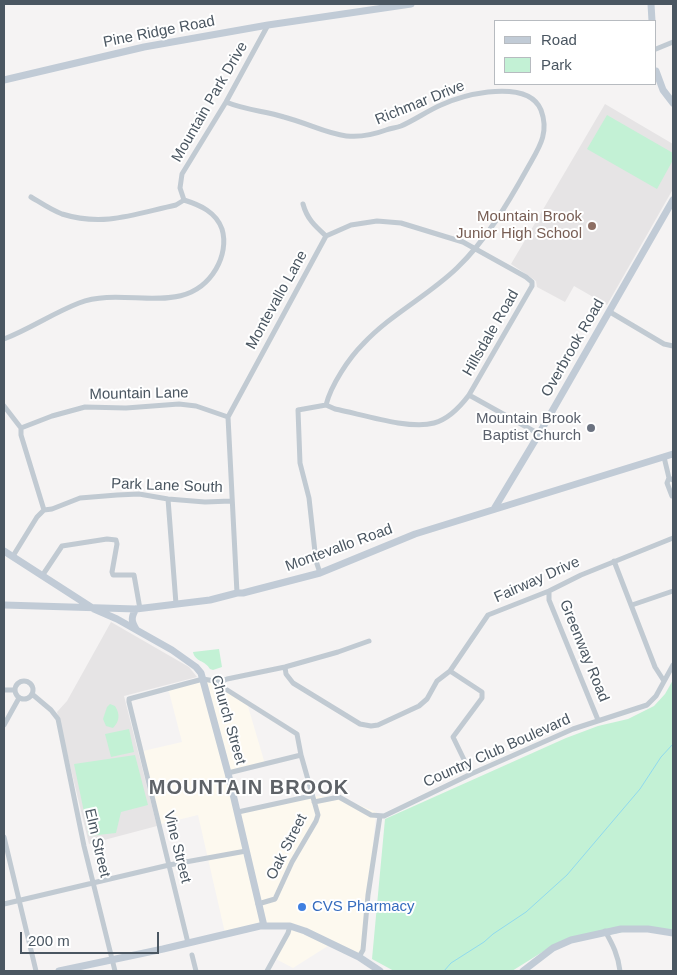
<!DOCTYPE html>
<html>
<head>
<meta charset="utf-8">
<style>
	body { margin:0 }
	#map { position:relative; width:677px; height:975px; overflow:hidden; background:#f5f3f3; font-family:Helvetica,sans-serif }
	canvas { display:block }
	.frame { position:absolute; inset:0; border:5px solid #4a5661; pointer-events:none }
	.legend { position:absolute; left:494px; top:20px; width:162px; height:65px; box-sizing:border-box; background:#fff; border:1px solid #b7bbc0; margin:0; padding:6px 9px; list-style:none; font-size:15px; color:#4a5661 }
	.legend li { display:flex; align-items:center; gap:10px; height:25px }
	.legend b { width:25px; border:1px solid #b7bbc0 }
	.scale { position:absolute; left:20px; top:932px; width:139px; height:22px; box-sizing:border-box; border:2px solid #4a5661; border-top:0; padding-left:6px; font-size:15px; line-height:18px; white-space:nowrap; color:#4a5661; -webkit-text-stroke:4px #fff; paint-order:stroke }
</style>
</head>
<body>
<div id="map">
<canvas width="677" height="975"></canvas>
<div class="frame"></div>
<ul class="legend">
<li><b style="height:6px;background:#c1cbd6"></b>Road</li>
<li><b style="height:14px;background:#c3f1d5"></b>Park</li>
</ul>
<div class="scale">200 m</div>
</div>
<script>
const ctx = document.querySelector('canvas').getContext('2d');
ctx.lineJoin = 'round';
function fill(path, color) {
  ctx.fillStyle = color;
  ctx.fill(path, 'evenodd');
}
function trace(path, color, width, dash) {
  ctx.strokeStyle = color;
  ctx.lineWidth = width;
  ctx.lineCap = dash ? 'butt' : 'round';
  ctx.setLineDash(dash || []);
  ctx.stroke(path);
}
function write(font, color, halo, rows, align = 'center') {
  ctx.font = font + ' Helvetica,sans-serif';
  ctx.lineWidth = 4;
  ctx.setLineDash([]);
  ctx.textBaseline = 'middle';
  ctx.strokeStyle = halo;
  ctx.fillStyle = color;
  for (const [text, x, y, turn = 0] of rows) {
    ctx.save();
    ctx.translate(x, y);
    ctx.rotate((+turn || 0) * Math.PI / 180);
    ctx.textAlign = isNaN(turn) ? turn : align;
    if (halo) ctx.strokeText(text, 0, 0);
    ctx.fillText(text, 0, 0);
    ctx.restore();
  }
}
fill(new Path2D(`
	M203,679L224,688L247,703L265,764L228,773L238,811L311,796L339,797L376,812L363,950L359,957L331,944L293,968L274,958L290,927L255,926L225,933L198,815L161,824L143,751L182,742L168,688Z`), '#fdf9ef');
fill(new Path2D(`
	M605,104L673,144V189L607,305L574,286L565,302L537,287L536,281L511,264Z
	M111,622L189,667L197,677L124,696L157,826L89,844L57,712L67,701Z`), '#e6e4e5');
fill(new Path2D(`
	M607,115L673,153V160L657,189L587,149Z
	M219,649L222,667L213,670L210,669C205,660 195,662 193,652Z
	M673,680V931L648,927L552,946L512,971H394L372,959L385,819L566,738L598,726L628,719L654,706L665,694Z
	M110,704L115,706C120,714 120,721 113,728L106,726L103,719L107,707Z
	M129,729L134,752L111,757L105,734Z
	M135,755L148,805L121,812L116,833L89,836L74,764Z`), '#c3f1d5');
trace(new Path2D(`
	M444,971L451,963L484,942L493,934L526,912L567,875L640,789L661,757L673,744`), '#90daee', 1);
trace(new Path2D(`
	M656,49L673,42
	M226,102C245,110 265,111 284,117C325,128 343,146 386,130C391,128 396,128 401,126C415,120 427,111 441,105C456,98 472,94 488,92C507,90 533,90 541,110C550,134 538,149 527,169C507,205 486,240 457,268C428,296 391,314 363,344C349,358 331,385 326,405
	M31,197C41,203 51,210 62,214C104,227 135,214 176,205L184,200
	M303,204C307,219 315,226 326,236
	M610,312L664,344L673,346
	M4,339C30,329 53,313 79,303C125,285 186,320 216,269C223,257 226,242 222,229C216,212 200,205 184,200L180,188L182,174L226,102L268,25
	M469,395L539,434
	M4,406L21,428V435L44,510
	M21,428L52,416L85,407L126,408L179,404L196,406L228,417
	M664,457L669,478L673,480
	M669,478L667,483L672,496
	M168,499L176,604
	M44,510L52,509L80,498L117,495L139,494L168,499L205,502L231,501
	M13,556L37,517L44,510
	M614,561L655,667L664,681
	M42,576L62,546L107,539L116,540L117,544L112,572L113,575H134L140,609
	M549,591V600L598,720
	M237,593L228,417L326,236L351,225L377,221L401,223L463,242L526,277L532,282V286L469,395C460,407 449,419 434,423C409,430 361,414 335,409L326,405L298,410L300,463L309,498L316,561L320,573
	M632,605L673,591
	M285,667L286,674L293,683L360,724L371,726L378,725L419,706L427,699L437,681L450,671L488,615L549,591L581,575L673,538
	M450,671L482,692V698L453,737L471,774
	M15 690a9 9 0 1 1 18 0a9 9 0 1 1-18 0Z
	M220,682L224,688L297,734L301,755L318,815L316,821L292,862L275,899L258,904
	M4,690H15
	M32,694L51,710L58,719L84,846L115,971
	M4,725L19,698
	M228,773L301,755
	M314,802L339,797L371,815L384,816L471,774L573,729L647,705L656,696L673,665
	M238,812L311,796
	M4,837L36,971
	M4,904L169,865L246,851
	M605,931C613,945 618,955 620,971
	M188,943L129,702V699L203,679L220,682L227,679L285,667L338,652L369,641
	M192,955L196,971
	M359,957L363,950L368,895L380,816
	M267,971L288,933L290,926`), '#c1cad2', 5);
trace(new Path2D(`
	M651,4L652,21
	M656,71L663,90L673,103
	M4,80L144,47L268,25L411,4
	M494,509L539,434L673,200
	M4,551L94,609L117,619L172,650L196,667L201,673L228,773L264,926
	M4,605L136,609L210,600L237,593H243L320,573L415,534L673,454
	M136,609C131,617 131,621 136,629
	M59,971L163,949L260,926H290L305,931L359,957L380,971
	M523,971L553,948L571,940L621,929H648L673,933`), '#c1cbd6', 7);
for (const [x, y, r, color] of [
	[592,226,5,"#8d6e63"],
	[591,428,5,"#6b7280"],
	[302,907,5,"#3f7fe0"]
]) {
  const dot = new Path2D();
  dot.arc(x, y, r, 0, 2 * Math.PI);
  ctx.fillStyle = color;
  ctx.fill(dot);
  trace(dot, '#fff', 2);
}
write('15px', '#4a5661', '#fff', [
	["Pine Ridge Road",159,32,-11],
	["Mountain Park Drive",210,102,-60],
	["Richmar Drive",420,103,-22],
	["Montevallo Lane",277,300,-61],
	["Hillsdale Road",491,333,-60],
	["Overbrook Road",573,348,-60],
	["Mountain Lane",139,394,-1],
	["Park Lane South",167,486,2],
	["Montevallo Road",339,548,-20],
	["Fairway Drive",537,580,-24],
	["Greenway Road",584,651,68],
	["Church Street",228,720,74],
	["Country Club Boulevard",497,751,-24],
	["Elm Street",97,843,77],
	["Vine Street",177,847,76],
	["Oak Street",287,847,-63]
]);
write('15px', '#785e54', '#fff', [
	["Mountain Brook",582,217],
	["Junior High School",582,234]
], 'right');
write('15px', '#5b616d', '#fff', [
	["Mountain Brook",581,419],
	["Baptist Church",581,436]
], 'right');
write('15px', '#366cbe', '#fff', [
	["CVS Pharmacy",312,907]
], 'left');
ctx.letterSpacing = '1px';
write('bold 20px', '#5f6368', '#fff', [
	["MOUNTAIN BROOK",249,788]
]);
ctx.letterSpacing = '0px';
</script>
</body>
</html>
